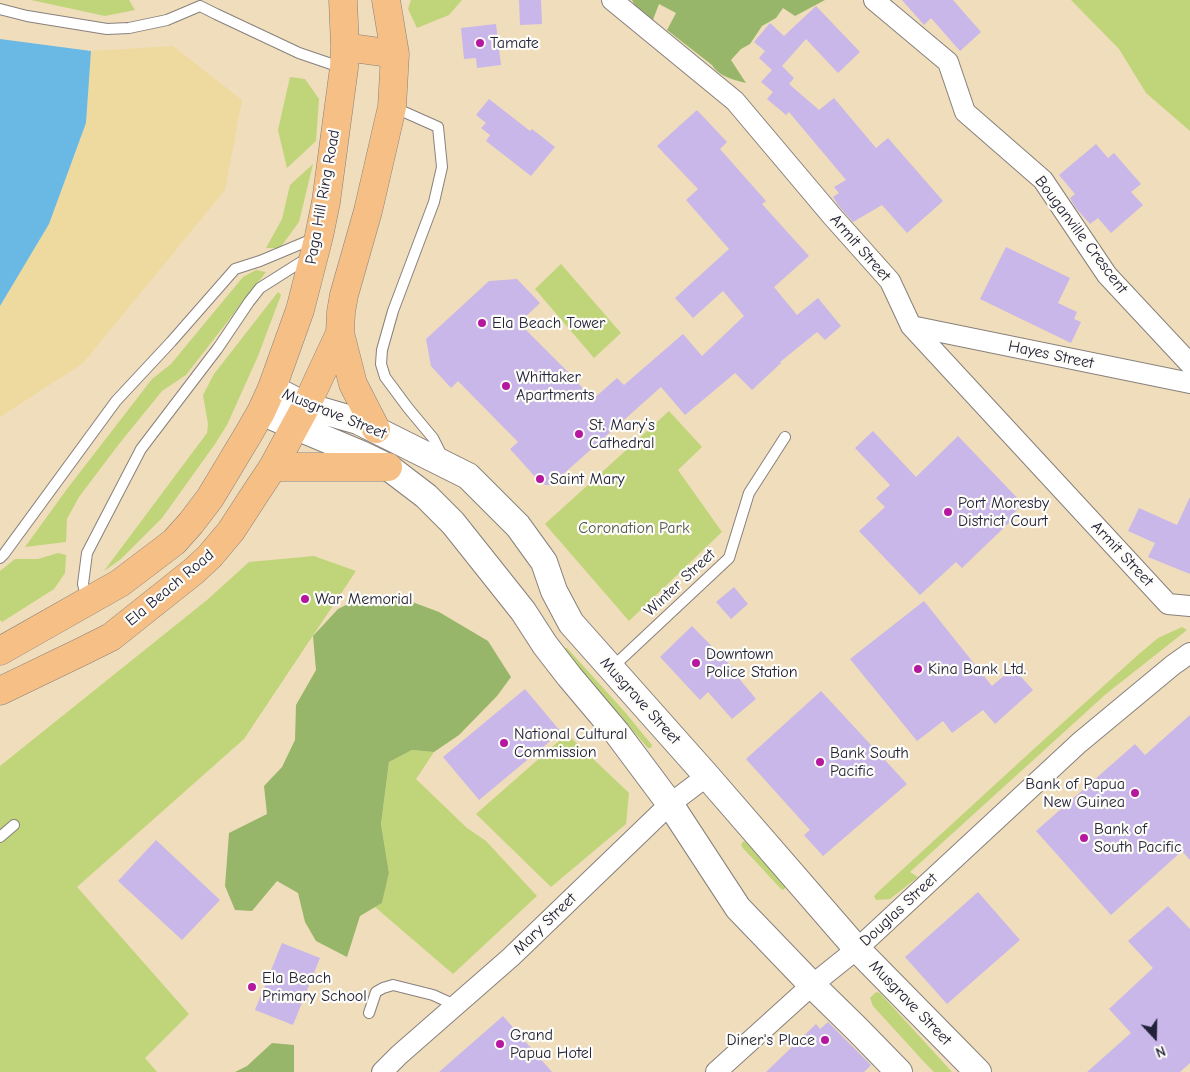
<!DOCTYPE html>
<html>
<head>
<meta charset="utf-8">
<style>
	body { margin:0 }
	#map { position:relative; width:1190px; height:1072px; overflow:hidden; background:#efddbc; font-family:"Comic Neue",sans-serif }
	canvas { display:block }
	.north { position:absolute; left:1130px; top:1012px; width:50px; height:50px; -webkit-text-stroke:4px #fdfcf7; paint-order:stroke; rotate:159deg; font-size:14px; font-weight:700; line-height:20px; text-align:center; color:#22223b }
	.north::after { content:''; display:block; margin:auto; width:18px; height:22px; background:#22223b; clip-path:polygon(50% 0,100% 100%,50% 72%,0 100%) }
</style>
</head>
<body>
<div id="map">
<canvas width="1190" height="1072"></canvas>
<div class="north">N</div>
</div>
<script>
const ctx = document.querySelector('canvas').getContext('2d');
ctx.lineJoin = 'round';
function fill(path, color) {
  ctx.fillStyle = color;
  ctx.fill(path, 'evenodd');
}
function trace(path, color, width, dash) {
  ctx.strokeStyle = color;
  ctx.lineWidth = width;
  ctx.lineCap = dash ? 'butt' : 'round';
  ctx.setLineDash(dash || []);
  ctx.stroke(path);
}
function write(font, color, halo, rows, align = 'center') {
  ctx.font = font + ' "Comic Neue",sans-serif';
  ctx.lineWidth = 4.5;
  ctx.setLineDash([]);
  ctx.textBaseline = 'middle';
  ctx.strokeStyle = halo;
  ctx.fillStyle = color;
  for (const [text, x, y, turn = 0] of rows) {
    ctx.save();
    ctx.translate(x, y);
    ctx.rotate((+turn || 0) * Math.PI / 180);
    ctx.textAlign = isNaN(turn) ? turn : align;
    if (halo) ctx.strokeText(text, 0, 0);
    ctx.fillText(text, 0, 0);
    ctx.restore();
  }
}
fill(new Path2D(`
	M31,0H129L135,10L105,16Z
	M411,0H462L449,15L417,28L408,9Z
	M1071,0H1190V131L1146,93L1119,49Z
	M290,77L305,79L319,99L316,141L287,168L278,130Z
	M313,164L299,222L280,248H266L282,219L290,185Z
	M561,264L621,333L594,358L535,289Z
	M256,270L266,272L186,375L162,391L119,444L79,497L67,519L66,542L25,547L67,489L152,379L171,364L243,277Z
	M278,292L281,295L258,356L227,425L215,444L162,518L121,559L104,571L207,433L208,424L203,395L214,374Z
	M669,411L702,447L678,470L722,532L629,621L545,524Z
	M58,553L66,555L65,573L54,589L2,622L0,620V571L15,559H38Z
	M314,556L356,571L244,739L77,887L189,1014L145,1058L157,1072H0V766L207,600L249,562Z
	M1182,627L1187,630L1106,694L910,872L918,877L890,899L876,900L874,896L879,891L1037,746L1139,654L1158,638Z
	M564,648H567L624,711L652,745L651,748H648L563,651Z
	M567,734L629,793L626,824L551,887L476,814Z
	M412,750L434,752L416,779L467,828L486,841L537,896L453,974L375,907L382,903L389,873L381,824L389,762Z
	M744,841L747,843L785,886V888L783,890L781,889L742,847L741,844Z
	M876,992L880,993L952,1072H934L926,1064L873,1006L870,998Z`), '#c0d579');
fill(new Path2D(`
	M632,0H825L795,16L783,8L776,18L762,26L750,44L741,49L731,60L746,83C734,80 718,76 712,65L667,30L676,13L659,4L651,25L640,17Z
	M366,595L399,597L439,612L488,641L511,677L497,696L459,735L434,752L412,750L389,762L381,824L389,873L382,903L360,916L347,957L316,941L305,922L298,893L277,881L252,911L235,910L225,886L229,833L267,814L264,786L282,767L295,740L296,705L316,670L313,636L338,609Z
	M272,1043L294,1045V1072H235L247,1066Z`), '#98b669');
fill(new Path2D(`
	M173,46L242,100L225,190L83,363L0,417V306L49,224L86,123L91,51Z`), '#eeda9e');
fill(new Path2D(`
	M0,39L91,51L86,123L49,224L0,306Z`), '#6ab9e5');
fill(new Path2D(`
	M519,0H541L542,24L520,25Z
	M902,0H953L981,32L960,51L931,18L924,25Z
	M816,6L860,52L838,73L806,39L782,66L794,78L789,84L819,110L834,98L876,148L888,138L943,201L907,233L882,205L853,222L838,205L833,197L839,193L834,187L846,180L789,112L786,115L767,99L773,92L761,82L772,70L759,58L765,51L754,42L770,23L784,36Z
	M496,24L501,65L477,68L476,58L464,59L461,28Z
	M489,99L530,131L532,129L555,147L531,176L486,141L490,135L481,128L486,123L476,115Z
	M697,110L727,142L720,149L766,201L762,204L809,256L774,287L797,315L818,298L841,326L825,340L817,332L780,362L781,363L752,390L735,373L685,415L661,387L551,485H545L539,479L538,480L510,449L518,442L458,381L451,388L431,366L426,339L489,281L517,279L540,303L519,323L575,379L592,400L617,378L624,385L683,334L702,356L744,316L723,291L693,318L675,298L729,249L686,200L698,189L657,146Z
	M1096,144L1108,158L1114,153L1141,184L1131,192L1143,205L1111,233L1098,218L1090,224L1075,207L1070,198L1075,194L1059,175Z
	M1006,247L1070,278L1058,303L1077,312L1074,319L1081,322L1071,343L980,299Z
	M873,431L916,477L958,436L1023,504L1011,516L1013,519L962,568L956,562L920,595L859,531L885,507L876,498L890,485L855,448Z
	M1190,497V574L1148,557L1155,543L1128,531L1139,508L1177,525Z
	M734,587L748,604L731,619L716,602Z
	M924,601L992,686L1013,668L1033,690L995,724L983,710L952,733L943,721L917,741L850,659Z
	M692,626L733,668L732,670L756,699L732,719L708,692L700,700L660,657Z
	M525,689L561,732L479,800L443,757Z
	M821,691L907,784L823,856L804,835L810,830L746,759Z
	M1190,715V860L1182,851L1111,915L1036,831L1135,744L1145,755Z
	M156,840L220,900L182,940L118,881Z
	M978,892L1020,940L947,1004L905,957Z
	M1168,906L1190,929V1063L1180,1072H1087L1131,1033L1109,1009L1153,968L1128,941Z
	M282,943L320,958L293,1025L255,1010Z
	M503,1016L552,1072H439Z
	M828,1022L871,1065L864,1072H766L816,1024L820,1029Z`), '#c8b7e8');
const service = new Path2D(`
	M200,6L216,14L299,53L343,68
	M0,9L27,16L107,29L129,28L167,20L200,6
	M393,107L438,127L442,167L434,202L393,311L382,350L381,364L385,377L408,408L433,438L442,456
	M0,558L4,554L116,401L171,342L235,269L260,261L315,238
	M87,600L83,584L87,553L141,449L218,348L249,302L260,288L309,257
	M619,661L729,558L749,493L785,437
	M0,837L14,825
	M369,1013L376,992L383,988L393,985L433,995L455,1005`);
const minor = new Path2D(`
	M612,0L735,101L832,216L890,281L911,326L1168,604L1190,606
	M874,0L948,62L965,112L1043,180L1107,275L1190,364
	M911,326L1190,383
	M382,1072L399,1055L511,957L670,804L707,776
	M716,1072L812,985L857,949L1079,743L1173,665L1190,653`);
const tertiary = new Path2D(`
	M272,388L306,406L358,421L468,476L518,526L544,562L554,591L571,623L707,776L857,949L978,1072
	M261,412L361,454L388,467L426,496L453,523L523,611L545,645L569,676L617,733L670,804L738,908L812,985L857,1029L899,1072`);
const trunk = new Path2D(`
	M345,47L395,54
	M376,429L353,384L340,333L341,312L344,295L368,211L392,107L395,54L386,0
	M273,467H388
	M0,651L120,583L174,542L191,523L210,498L249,433L261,412L272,388L300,310L319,236L326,202L344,68L345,47L343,0
	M0,691L83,651L111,637L194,571L210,556L231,531L257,491L273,467L306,406L340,333`);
trace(service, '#88807c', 12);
trace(minor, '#88807c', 22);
trace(tertiary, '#88807c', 28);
trace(trunk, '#88807c', 29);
trace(service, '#fff', 10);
trace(minor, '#fff', 20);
trace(tertiary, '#fff', 26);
trace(trunk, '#f5bf86', 28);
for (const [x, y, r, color] of [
	[480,43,5,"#b5179e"],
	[482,323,5,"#b5179e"],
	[506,386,5,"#b5179e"],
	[579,434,5,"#b5179e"],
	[540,479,5,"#b5179e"],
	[948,512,5,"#b5179e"],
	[305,599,5,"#b5179e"],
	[696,663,5,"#b5179e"],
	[918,669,5,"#b5179e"],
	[504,743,5,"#b5179e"],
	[820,762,5,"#b5179e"],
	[1135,793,5,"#b5179e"],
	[1084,838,5,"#b5179e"],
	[252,987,5,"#b5179e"],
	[825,1040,5,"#b5179e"],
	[500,1044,5,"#b5179e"]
]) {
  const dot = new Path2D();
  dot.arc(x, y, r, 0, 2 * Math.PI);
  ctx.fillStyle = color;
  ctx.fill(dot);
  trace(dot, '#fdfcf7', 2);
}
write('16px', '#22223b', '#fdfcf7', [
	["Tamate",490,43],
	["Ela Beach Tower",492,323],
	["Whittaker",516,377],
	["Apartments",516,395],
	["St. Mary’s",589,425],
	["Cathedral",589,443],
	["Saint Mary",550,479],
	["Port Moresby",958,503],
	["District Court",958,521],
	["War Memorial",315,599],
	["Downtown",706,654],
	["Police Station",706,672],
	["Kina Bank Ltd.",928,669],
	["National Cultural",514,734],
	["Commission",514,752],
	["Bank South",830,753],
	["Pacific",830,771],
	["Bank of Papua",1125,784,"right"],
	["New Guinea",1125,802,"right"],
	["Bank of",1094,829],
	["South Pacific",1094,847],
	["Ela Beach",262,978],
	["Primary School",262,996],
	["Grand",510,1035],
	["Papua Hotel",510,1053],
	["Diner's Place",815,1040,"right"]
], 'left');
write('16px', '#22223b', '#fdfcf7', [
	["Paga Hill Ring Road",323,197,-80],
	["Bouganville Crescent",1081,235,53],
	["Armit Street",860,248,49],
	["Hayes Street",1051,355,12],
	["Musgrave Street",334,414,22],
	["Armit Street",1122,554,47],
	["Winter Street",680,583,-43],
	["Ela Beach Road",170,588,-40],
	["Musgrave Street",640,701,48],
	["Douglas Street",899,910,-43],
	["Mary Street",545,924,-44],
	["Musgrave Street",910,1003,46]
]);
write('16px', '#51584e', '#fdfcf7', [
	["Coronation Park",634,528]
]);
</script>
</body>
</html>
